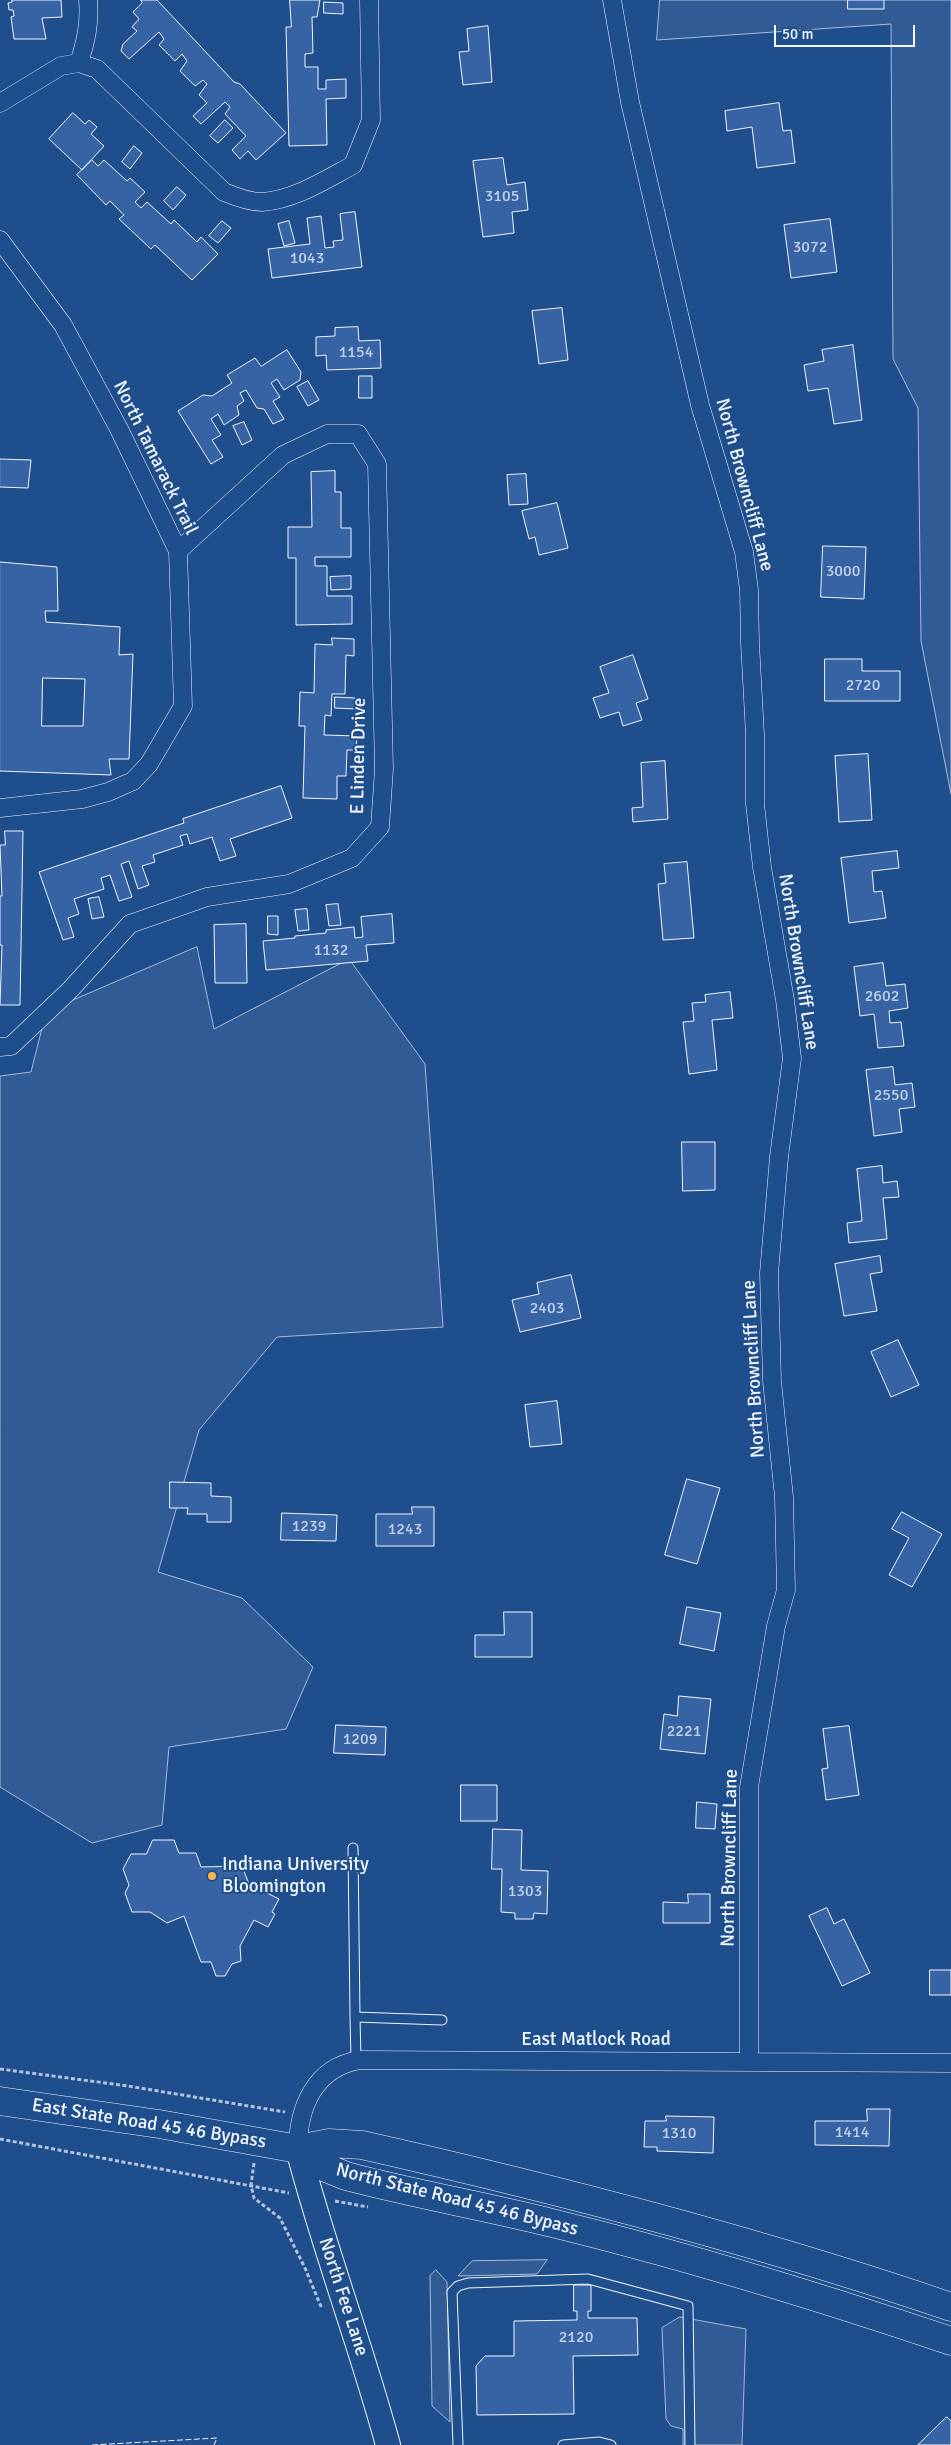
<!DOCTYPE html>
<html>
<head>
<meta charset="utf-8">
<style>
	body { margin:0 }
	#map { position:relative; width:951px; height:2445px; overflow:hidden; background:#1f4e8c; font-family:Signika,sans-serif }
	canvas { display:block }
	.scale { position:absolute; left:774px; top:25px; width:141px; height:22px; box-sizing:border-box; border:2px solid #f2f6ff; border-top:0; padding-left:6px; font-size:15px; line-height:18px; white-space:nowrap; color:#f2f6ff; -webkit-text-stroke:4px #1f4e8c; paint-order:stroke }
</style>
</head>
<body>
<div id="map">
<canvas width="951" height="2445"></canvas>
<div class="scale">50 m</div>
</div>
<script>
const ctx = document.querySelector('canvas').getContext('2d');
ctx.lineJoin = 'round';
function fill(path, color) {
  ctx.fillStyle = color;
  ctx.fill(path, 'evenodd');
}
function trace(path, color, width, dash) {
  ctx.strokeStyle = color;
  ctx.lineWidth = width;
  ctx.lineCap = dash ? 'butt' : 'round';
  ctx.setLineDash(dash || []);
  ctx.stroke(path);
}
function write(font, color, halo, rows, align = 'center') {
  ctx.font = font + ' Signika,sans-serif';
  ctx.lineWidth = 4;
  ctx.setLineDash([]);
  ctx.textBaseline = 'middle';
  ctx.strokeStyle = halo;
  ctx.fillStyle = color;
  for (const [text, x, y, turn = 0] of rows) {
    ctx.save();
    ctx.translate(x, y);
    ctx.rotate((+turn || 0) * Math.PI / 180);
    ctx.textAlign = isNaN(turn) ? turn : align;
    if (halo) ctx.strokeText(text, 0, 0);
    ctx.fillText(text, 0, 0);
    ctx.restore();
  }
}
const built = new Path2D(`
	M660,0H951V794L921,641L918,408L893,359L891,24L657,40Z
	M197,947L214,1029L349,959L425,1064L443,1327L277,1337L199,1430L158,1572L242,1598L313,1667L286,1729L169,1747L162,1825L92,1843L0,1787V1076L31,1072L46,1012Z
	M547,2260L537,2274L458,2276L472,2261Z
	M436,2270L447,2282L450,2422L432,2406L430,2276Z
	M680,2317L746,2329L742,2445H683V2429L671,2426L666,2419L662,2328Z`);
fill(built, '#305b95');
trace(built, '#a8bbd7', 1);
const building = new Path2D(`
	M12,0H61L62,17L42,18L46,39H14L11,17L14,16L13,10H9L8,3L12,2Z
	M141,0H157L234,82L240,84L286,133L256,160L248,151L240,159L232,150L246,136L225,114L230,107L225,102L201,124L193,116L207,103L199,95L207,84L203,80L195,86L180,71L187,61L182,54L175,61L159,45L164,39L159,32L129,59L121,51L123,44L137,31L132,27L139,19L133,12L142,3Z
	M290,0H320L317,17H312L313,53L305,54V67H318V89H326V80L346,79V98L326,99L327,145L289,146L286,27H291Z
	M848,0H884V9H848Z
	M324,2L343,3V14L324,13Z
	M488,26L492,82L463,85L459,52L469,51L467,29Z
	M779,103L783,131L791,130L795,163L757,168L752,127L727,131L725,111Z
	M73,113L85,124L89,120L97,127L91,134L104,146L82,170L49,139Z
	M225,120L233,128L218,143L210,136Z
	M134,146L142,153L130,169L122,162Z
	M503,158L507,185L525,182L528,210L512,212L514,233L483,237L473,161Z
	M92,160L98,166L104,160L127,181L130,178L145,192L135,202L141,208L147,202L171,224L174,220L197,242L201,237L218,254L192,280L155,245L151,249L119,219L124,215L110,201L106,205L77,175Z
	M177,187L186,195L173,210L164,201Z
	M355,212L362,267L272,278L268,249L310,244L307,218L321,216L325,248L334,247L333,241L343,240L340,214Z
	M830,219L837,272L791,278L784,225Z
	M222,221L231,228L218,243L209,236Z
	M289,221L295,243L284,246L278,224Z
	M562,308L568,360L539,364L532,311Z
	M358,327L359,341L380,340L381,368L327,370L326,355L316,356V337L335,336V328Z
	M853,345L862,420L834,424L828,388L808,391L804,365L824,361L822,350Z
	M287,350L301,372L300,380L284,390L277,379L271,383L280,397L273,401L284,419L273,424L264,409L257,408L246,390L240,393L244,401L237,406L239,415L224,425L218,414L211,419L221,435L212,440L223,457L211,464L178,411L203,395L212,396L232,383L227,375L255,358L261,366Z
	M359,376H372V398H359Z
	M308,381L319,400L308,406L297,387Z
	M244,422L252,440L242,445L233,426Z
	M0,459L31,460L28,488L0,487Z
	M335,471V492H341V528H351V557H315V566H327V596H352V624L296,625V558H288V527H312L311,472Z
	M526,474L528,504L509,505L507,475Z
	M557,503L568,548L539,555L535,537L529,539L522,511Z
	M823,546L866,547L864,599L821,597Z
	M0,562L57,567L58,611H45L46,622L120,627L119,655L133,654L129,759H109L111,775L0,771ZM43,678L85,679L83,726H42Z
	M351,576V589L331,590L330,577Z
	M332,638L354,639V656L346,655L345,694H332L331,716L325,715L324,735L357,736L356,750H347L346,776H337V799L303,798L305,726H299L300,692L314,693L315,644L332,645Z
	M633,655L648,699L636,703L642,720L623,726L619,712L600,718L593,698L609,693L600,667Z
	M825,659H862V671H900V701H825Z
	M335,697L355,698V709L335,708Z
	M868,754L872,820L839,822L835,756Z
	M665,761L668,819L633,822L632,808L643,807L641,763Z
	M281,786L292,818L230,839L236,856L220,861L212,837L190,844L187,834L180,836L183,845L153,855L155,862L142,866L149,885L138,889L129,861L121,864L132,897L119,901L110,875L101,878L104,889L74,899L79,914L68,918L74,937L63,940L39,872L184,823L183,819Z
	M5,831H23L20,1005H0L2,945H0V896H2L0,845H5Z
	M897,851L899,868L872,871L874,892L882,891L886,918L849,923L841,858Z
	M687,862L694,938L663,940L658,884L666,883L664,864Z
	M99,897L104,917L92,919L88,899Z
	M338,904L341,925L329,926L326,905Z
	M307,909L309,930L298,931L295,910Z
	M392,914L394,943L366,945L368,961L266,970L263,941L295,938V936L326,933V930L354,927L355,938L363,937L361,917Z
	M268,916H278V935L268,934Z
	M246,924L247,983H215L214,925Z
	M883,963L886,986L905,984L908,1008L889,1011L890,1023L901,1022L904,1046L878,1048L874,1014L860,1016L854,967Z
	M730,992L733,1018L712,1020L717,1070L689,1074L683,1022L694,1021L692,1003L706,1002L705,995Z
	M893,1067L895,1085L912,1083L915,1107L899,1109L902,1132L874,1136L866,1070Z
	M682,1142H715V1190L683,1191Z
	M882,1166L883,1183L897,1181L899,1197L883,1198L887,1239L849,1243L847,1223L862,1221L857,1169Z
	M880,1256L882,1272L870,1274L877,1311L844,1316L835,1264Z
	M571,1275L581,1318L520,1332L512,1300L539,1294L537,1283Z
	M898,1340L919,1385L891,1397L871,1352Z
	M557,1401L562,1444L530,1447L525,1405Z
	M687,1479L720,1488L697,1564L665,1555Z
	M170,1482L211,1483V1496L231,1497V1522H207V1514H187L188,1508H170Z
	M412,1507H434V1546H376V1514H412Z
	M902,1512L942,1534L912,1587L889,1575L909,1538L892,1529Z
	M282,1513L337,1515L336,1541L281,1540Z
	M687,1607L721,1613L714,1651L680,1644Z
	M504,1612H532V1657H475V1635H504Z
	M679,1696L711,1699L705,1754L660,1749L664,1714L677,1716Z
	M336,1725L386,1727L385,1755L334,1753Z
	M849,1726L859,1795L826,1800L822,1769L828,1768L823,1729Z
	M461,1785H497V1821H461Z
	M697,1802L717,1804L715,1829L696,1828Z
	M493,1829L522,1830L521,1870L548,1871L547,1914L534,1913L533,1919H515V1913L501,1912L502,1869H492Z
	M153,1840H174L179,1853H196L201,1867L242,1866L249,1884L279,1899L272,1912L275,1914L268,1927L254,1920L240,1946L241,1961L232,1964L225,1976H216L211,1962H201L184,1916L167,1923L150,1912H132L125,1893L129,1885L123,1869L131,1854H146Z
	M688,1894H710V1923H663V1902L688,1903Z
	M827,1908L834,1924L844,1919L870,1973L842,1986L809,1916Z
	M930,1970H951V1995H930Z
	M867,2109H890L889,2146L815,2145V2121H867Z
	M666,2116L714,2117L713,2153L657,2151V2147H644L645,2121H666Z
	M574,2285H591V2311H588V2318H637L638,2355L573,2356L574,2414L477,2415L476,2366L485,2356H514V2321L577,2320V2311H574Z
	M947,2417L951,2421V2445H918Z`);
fill(building, '#3563a3');
trace(building, '#f2f6ff', 1);
const lane = new Path2D(`
	M353,1848L355,2017
	M356,2060L355,2017L442,2020
	M458,2445L452,2292L458,2286L468,2283L588,2279L688,2306L690,2445
	M563,2445L599,2442L611,2445`);
const street = new Path2D(`
	M88,0C90,23 86,41 79,63L97,69L224,192C236,197 249,202 262,202C294,200 325,180 353,165L371,120L369,0
	M612,0L630,102L700,405L744,552L749,590L750,643L755,735V804L762,867L785,1000L792,1058L779,1157L769,1273L772,1381L784,1497L786,1590L776,1626L749,1787V2062
	M0,103L61,66L79,63
	M0,240L63,325L119,429L178,551L183,706L149,764L133,781L108,792L82,799L0,808
	M0,1047L11,1046L70,990L130,924L207,897L289,884L352,858L380,827L384,769L377,464L358,434H327L283,455L178,551
	M298,2149C298,2107 315,2067 360,2060L951,2063`);
const secondary = new Path2D(`
	M298,2149C324,2249 361,2345 388,2445`);
const highway = new Path2D(`
	M0,2101L159,2124L298,2149L329,2143L362,2145C561,2190 758,2241 951,2307
	M298,2149L324,2167L346,2176C414,2194 484,2206 552,2223C687,2256 820,2297 951,2341`);
trace(lane, '#f2f6ff', 11);
trace(street, '#f2f6ff', 19);
trace(secondary, '#f2f6ff', 26);
trace(highway, '#f2f6ff', 29);
trace(new Path2D(`
	M0,2069L128,2086L285,2112
	M0,2139L289,2193
	M254,2163L251,2185L254,2198L280,2218L305,2268L322,2309
	M335,2201L368,2207`), '#b3c4dc', 3, [4, 2.5]);
trace(lane, '#1f4e8c', 9);
trace(street, '#1f4e8c', 18);
trace(secondary, '#1f4e8c', 24);
trace(highway, '#1f4e8c', 28);
trace(new Path2D(`
	M92,2445L217,2438L214,2445`), '#f2f6ff', 1, [6, 2.5]);
for (const [x, y, r, color] of [
	[212,1876,5,"#ffb74d"]
]) {
  const dot = new Path2D();
  dot.arc(x, y, r, 0, 2 * Math.PI);
  ctx.fillStyle = color;
  ctx.fill(dot);
  trace(dot, '#1f4e8c', 2);
}
write('16px', '#c3d1e8', null, [
	["3105",502,197],
	["3072",810,248],
	["1043",307,259],
	["1154",356,353],
	["3000",843,572],
	["2720",863,686],
	["1132",331,951],
	["2602",882,997],
	["2550",891,1096],
	["2403",547,1309],
	["1239",309,1527],
	["1243",405,1530],
	["2221",684,1732],
	["1209",360,1740],
	["1303",525,1892],
	["1414",852,2133],
	["1310",679,2134],
	["2120",576,2338]
]);
write('19px', '#f2f6ff', '#1f4e8c', [
	["North Tamarack Trail",155,458,64],
	["North Browncliff Lane",744,485,75],
	["E Linden Drive",359,756,-89],
	["North Browncliff Lane",798,962,81],
	["North Browncliff Lane",754,1369,-93],
	["North Browncliff Lane",730,1858,-89],
	["East Matlock Road",596,2040],
	["East State Road 45 46 Bypass",149,2124,9],
	["North State Road 45 46 Bypass",457,2200,14],
	["North Fee Lane",343,2297,72]
]);
write('19px', '#f2f6ff', '#1f4e8c', [
	["Indiana University",222,1865],
	["Bloomington",222,1887]
], 'left');
</script>
</body>
</html>
